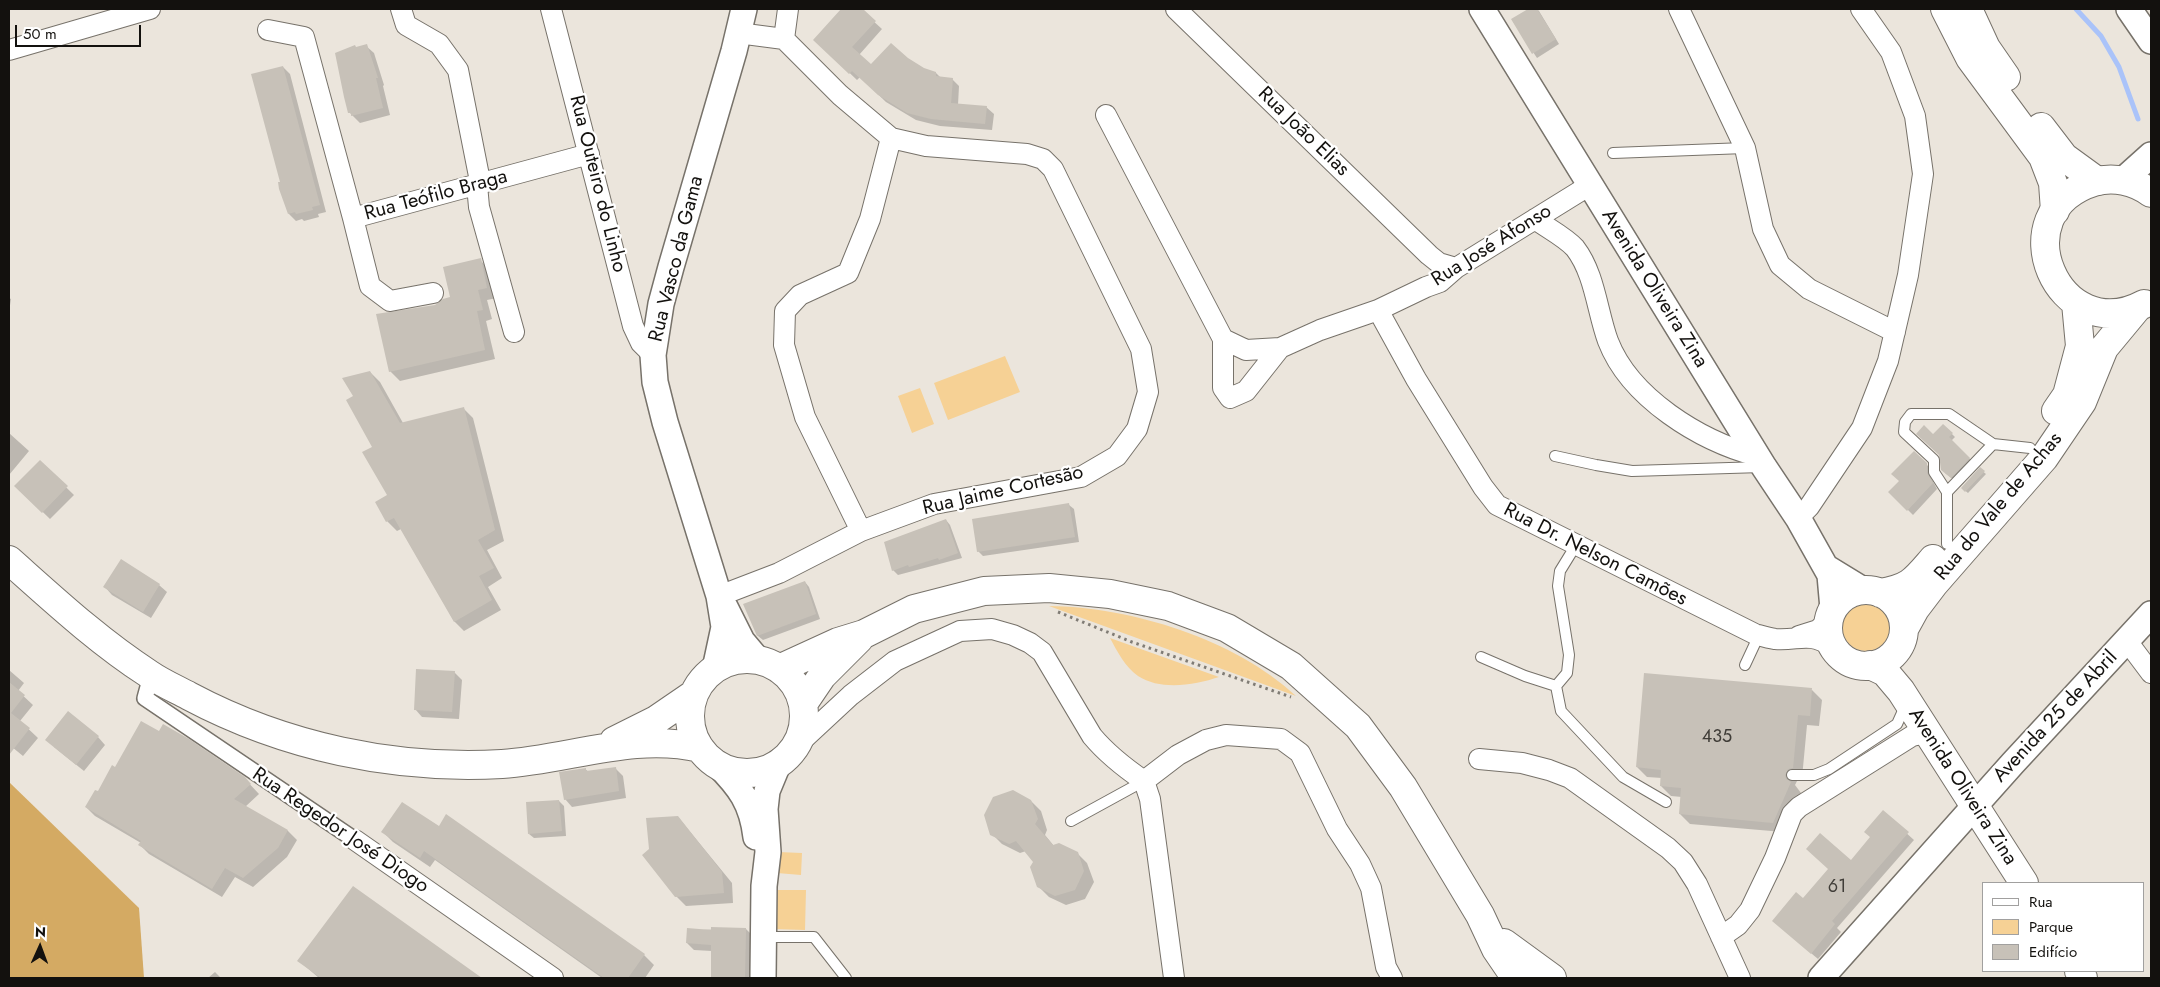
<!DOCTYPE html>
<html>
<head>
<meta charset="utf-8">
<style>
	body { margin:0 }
	#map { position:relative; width:2160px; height:987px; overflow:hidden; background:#ebe5dc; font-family:Jost,sans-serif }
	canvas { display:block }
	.frame { position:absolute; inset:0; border:10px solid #13110e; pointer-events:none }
	.legend { position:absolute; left:1982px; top:882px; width:162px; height:90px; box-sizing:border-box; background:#fff; border:1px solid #a1a09f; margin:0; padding:6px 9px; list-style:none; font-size:15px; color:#13110e }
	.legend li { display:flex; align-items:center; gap:10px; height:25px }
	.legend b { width:25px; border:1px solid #a1a09f }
	.north { position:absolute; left:15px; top:922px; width:50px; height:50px; -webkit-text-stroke:4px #fff; paint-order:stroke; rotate:2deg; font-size:14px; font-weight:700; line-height:20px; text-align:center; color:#13110e }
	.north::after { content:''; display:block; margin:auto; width:18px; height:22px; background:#13110e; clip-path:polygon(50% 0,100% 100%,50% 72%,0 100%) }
	.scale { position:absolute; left:15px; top:25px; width:126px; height:22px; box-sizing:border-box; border:2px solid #13110e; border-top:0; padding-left:6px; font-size:15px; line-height:18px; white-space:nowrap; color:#13110e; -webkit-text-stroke:4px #fff; paint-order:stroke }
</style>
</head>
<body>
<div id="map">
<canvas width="2160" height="987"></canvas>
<div class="frame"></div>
<ul class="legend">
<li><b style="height:6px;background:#fff"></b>Rua</li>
<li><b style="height:14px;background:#f6d195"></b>Parque</li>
<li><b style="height:14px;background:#c7c1b8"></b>Edifício</li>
</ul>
<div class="north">N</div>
<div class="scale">50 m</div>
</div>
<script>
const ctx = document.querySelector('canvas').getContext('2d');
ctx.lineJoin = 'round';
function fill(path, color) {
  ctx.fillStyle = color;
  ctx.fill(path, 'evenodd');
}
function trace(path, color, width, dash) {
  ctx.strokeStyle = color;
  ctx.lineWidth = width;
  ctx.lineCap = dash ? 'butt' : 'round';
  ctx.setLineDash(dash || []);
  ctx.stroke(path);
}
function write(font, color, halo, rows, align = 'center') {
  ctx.font = font + ' Jost,sans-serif';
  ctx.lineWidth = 4.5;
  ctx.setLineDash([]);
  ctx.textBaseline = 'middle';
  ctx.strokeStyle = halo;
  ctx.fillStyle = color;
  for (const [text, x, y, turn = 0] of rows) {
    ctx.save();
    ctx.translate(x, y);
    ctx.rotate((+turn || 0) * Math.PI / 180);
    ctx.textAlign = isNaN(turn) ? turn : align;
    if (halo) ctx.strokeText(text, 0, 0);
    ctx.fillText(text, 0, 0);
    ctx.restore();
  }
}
fill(new Path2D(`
	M1005,356L1020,392L948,420L934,383Z
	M920,388L934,424L912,433L898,396Z
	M1842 627a24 24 0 1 1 48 0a24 24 0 1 1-48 0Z
	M1049,606C1131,607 1235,639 1296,696Z
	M1110,638L1219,677C1195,685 1161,691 1138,676C1125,667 1117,651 1110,638Z
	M778,852L802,853L801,875L777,873Z
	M773,890H806L805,930L773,929Z`), '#f6d195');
fill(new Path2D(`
	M9,782L139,908L144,978H9Z`), '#d4aa63');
fill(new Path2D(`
	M843,9H860L882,29L859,55L871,66L907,59L924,69L936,73L940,77L952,79L959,86L958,105L986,107L994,114L992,130L940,126L916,120L886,102L860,77L857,80L815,40Z
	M1530,9H1537L1539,11L1559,44L1537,58L1512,20Z
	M366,46L374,53L384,85L383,86L390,115L360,123L349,112L356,48Z
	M283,67L290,74L326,212L318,214L319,217L304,221L302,219L296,221L289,214L281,183Z
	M480,260L490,270L497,298L487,300L492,319L486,321L495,359L400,381L390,371L436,306L452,298Z
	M9,298L11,299L9,312Z
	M370,372L380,382L403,423L463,408L473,418L504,541L487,550L502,578L488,587L501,610L464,631L454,621L401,529L397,531L387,521L388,495L374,447L354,397Z
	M1943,425L1955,437L1951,441L1972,461L1954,480L1945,473L1940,455Z
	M9,433L29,451L9,475Z
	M1914,452L1931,469V478L1937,489L1913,515L1890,492L1900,481Z
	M40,462L74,495L50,519L16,486Z
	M1980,469L1986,474L1968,493L1962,488Z
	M1069,505L1074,509L1079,542L983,556L978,551Z
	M946,520L950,525L962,558L898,575L893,570Z
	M805,582L809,587L820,619L763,640L758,636L744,605Z
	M159,585L167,592L151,618L112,595L105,587Z
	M9,670L24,683L18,691L33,705L20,721L38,738L23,756L12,747L9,752Z
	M454,672L462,680L459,719L422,717L415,709Z
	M1812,690L1822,700L1819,726L1807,725L1802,778L1798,779L1795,785L1801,793L1783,832L1690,824L1680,814L1682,797L1671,796L1661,786L1662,778L1647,777L1637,767Z
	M98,737L105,745L84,771L54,747Z
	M615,768L623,776L626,798L572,807L565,799L585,769L589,772Z
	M116,769L244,778L259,794L245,807L288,831L297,840L287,857L253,887L235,877L222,897L149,854L140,845L141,843L95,816L86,807Z
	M559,801L564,806L566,836L534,838L529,834Z
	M1031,801L1041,811L1047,830L1045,835L1054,846L1077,853L1087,863L1094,882L1085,899L1066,905L1049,897L1038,886L1035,861L1026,851L1020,853L1002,844L992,834Z
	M403,804L644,955L654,965L645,978H602L435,860L430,867L393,842L383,832Z
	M1883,812L1914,840L1837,928L1841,932L1818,959L1773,921L1851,862L1871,838Z
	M678,817L732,883L733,903L686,906L676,896L650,850Z
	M353,888L480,978H319L299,961Z
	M746,929L753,936L752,978H712V951L694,950L687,943L688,930Z
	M215,972L221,978H208Z`), '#0003');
trace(new Path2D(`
	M2076,9L2101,36L2119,67L2138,119`), '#aac3f9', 5);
fill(new Path2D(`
	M841,9H863L876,21L852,47L871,64L891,43L908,58L924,68L936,72V76L953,78L951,103L987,106L985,124L931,119L907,113L878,95L852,71L849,74L813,40Z
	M1528,9H1537L1556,39L1532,54L1511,19Z
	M367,44L378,78H376L383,108L351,116V113H348L344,97L335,53L355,45L356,47Z
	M283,66L320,205L312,207L313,210L296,214L295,212L288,214L279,189L278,182H280L251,74Z
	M481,258L487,288L478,290L483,310L477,311L485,350L389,372L376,314L435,305L443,299L450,297L443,267Z
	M370,371L400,423L464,407L495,530L478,540L494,568L479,576L492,600L454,622L394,518L386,522L375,502L387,495L362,452L372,447L346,400L353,396L342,378Z
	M1943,424L1953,433L1949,437L1970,458L1951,478L1941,470L1939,455L1916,434L1924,425L1933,434Z
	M1914,451L1927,463V473L1933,483L1907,511L1888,492L1899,481L1891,474Z
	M40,460L68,486L42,513L14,486Z
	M1980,467L1985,471L1965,492L1961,488Z
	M1069,503L1075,537L977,552L972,519Z
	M946,519L958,553L939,560L938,558L909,567L908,565L892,571L884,542Z
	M121,559L160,584L143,612L103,587Z
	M805,581L816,614L757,636L743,604Z
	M416,669L455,671L452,712L414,710Z
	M1644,673L1812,688L1810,716L1798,715L1793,768L1788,769L1785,775L1786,779L1791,782L1773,823L1679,814L1681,788L1660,786L1661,770L1636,767Z
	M9,682L25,695L11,713L30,728L9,755Z
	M68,711L99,736L76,765L45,740Z
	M141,721L159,731L163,724L189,739L245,777L251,784L234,799L288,830L278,848L243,878L225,868L212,889L138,845L141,841L85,807L95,790L98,791L112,765L115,767Z
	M616,767L619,791L564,800L559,772L586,768V771Z
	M1013,790L1031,800L1038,819L1035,824L1053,845L1059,843L1078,852L1084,871L1075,890L1055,896L1037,887L1030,867L1033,862L1016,841L1009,844L990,835L984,815L993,797Z
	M559,800L562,831L528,834L526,802Z
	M402,802L439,826L446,814L645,954L628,978H604L424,851L420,858L381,832Z
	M1883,810L1909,832L1832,921L1835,924L1811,954L1772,921L1796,892L1803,898L1828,869L1806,849L1820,833L1851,860L1870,837L1864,832Z
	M678,816L722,872L724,893L675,897L642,855L649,849L646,818Z
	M353,886L482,978H321L297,961Z
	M711,927L746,928L745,978H711V945L686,943L687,928L711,930Z`), '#c7c1b8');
const service = new Path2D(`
	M1613,153L1745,148
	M1555,456L1596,465L1632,471L1762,467
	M1947,492L1934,472V460L1904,432L1905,422L1911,414H1949L1993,444
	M1947,544V492L1993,444L2030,448
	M1576,545L1560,571L1558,586L1569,655L1567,673L1556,686L1561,711L1623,777L1666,802
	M1481,657L1525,676L1556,686
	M1745,665L1759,635
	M1792,775H1814L1829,769L1897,724L1906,704
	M1071,821L1144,781
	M764,937H814L846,978`);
const pedestrian = new Path2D(`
	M151,676L145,698L355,840`);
const minor = new Path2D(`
	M401,9L406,25L439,44L458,70L479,176L477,185L479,207L514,332
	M551,9L633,326L641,343L653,355
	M1176,9L1429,255L1439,263L1456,268
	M1679,9L1745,148L1763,229L1780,265L1809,289L1895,332
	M268,30L304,37L353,218L370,286L390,301L433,293
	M738,33L784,39
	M784,39L788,9
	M9,50L150,9
	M1106,115L1223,339L1246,350L1280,348L1320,330L1378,310L1426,287L1440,282L1456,268L1590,185
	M353,218L589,154
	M1535,219C1547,228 1565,237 1575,248C1595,274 1597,311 1608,341C1630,398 1700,441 1757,456
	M1378,310L1416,379L1483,487L1497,505L1755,634C1762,636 1768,638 1775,639C1799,641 1807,631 1832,646
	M1223,339V388L1230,398L1246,391L1280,348
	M1798,518L1809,507L1862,428L1888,361L1908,275L1923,174L1915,116L1891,52L1861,9
	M861,531L805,417L784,345L785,311L800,295L848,273L870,219L891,138
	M719,596L779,573L861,531L934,504L1081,477L1117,456L1137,429L1148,392L1141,349L1053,169L1043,159L1027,154L926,146L891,138L840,95L784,39
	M1799,636L1818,630L1828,621
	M2127,641L2151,673
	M795,747L851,695L895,661L960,631L992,629L1013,635L1030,643L1042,652L1092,736C1107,754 1125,768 1144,781
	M1479,759L1522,763L1549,770L1570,778L1668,848L1683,862L1697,884L1740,978
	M355,840L553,978
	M1721,937L1738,925L1750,910L1775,858L1792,814L1799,807L1912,736L1921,734L1931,739
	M1174,978L1150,799L1144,781L1178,755L1206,740L1226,735L1281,739L1300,753L1337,829L1360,864L1371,888L1386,967L1392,978`);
const tertiary = new Path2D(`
	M1482,9L1764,467L1798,518L1830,575L1833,609
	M2129,9L2151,41
	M2122,181L2151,155
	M1827,568L1863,590
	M725,607L742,641L758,660
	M715,669L724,627L719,596L665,422L655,382L653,355L661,304L671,267L734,51L744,9
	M716,763C740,787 752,803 756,837
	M763,978L764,886L768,852L765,809L767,791L779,762
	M1821,978L2013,763L2151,614`);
const secondary = new Path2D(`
	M2144,304C2059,350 1998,212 2094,182C2113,176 2135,181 2151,193
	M2056,411L2067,395L2080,346L2076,303
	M1828 628a38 38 0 1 1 76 0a38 38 0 1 1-76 0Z
	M1880,593C1910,588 1914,581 1933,559
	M1904,629L1915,609L1934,584L2044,458L2082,402L2104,348L2138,307
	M1870,665L1885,672L1901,691L2024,883
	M2079,971L2083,978`);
const primary = new Path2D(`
	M9,560C54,600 98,641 149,674C162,683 176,689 189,696C285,747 394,770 502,764C568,760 634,732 700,748
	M690 716a57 57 0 1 1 114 0a57 57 0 1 1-114 0Z
	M779,669L838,642L864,634L914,609L984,591L1049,588L1110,594L1168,606L1227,628L1291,666L1358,726L1403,787L1480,915L1496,949L1511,971L1520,978
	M803,704L822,676L859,639
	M614,741L656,720L694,694
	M1504,943L1552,978`);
const motorway = new Path2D(`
	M1945,9L1970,58L2043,157L2053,183L2055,211
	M1968,9L1986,48L2006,77
	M2041,127L2064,157L2097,181`);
trace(service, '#77726a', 12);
trace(pedestrian, '#77726a', 18);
trace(minor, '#77726a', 22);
trace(tertiary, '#77726a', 28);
trace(secondary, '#77726a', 30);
trace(primary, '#77726a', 30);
trace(motorway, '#77726a', 30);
trace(new Path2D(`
	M1058,612L1132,642L1291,697`), '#807c75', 3, [2.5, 4]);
trace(service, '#fff', 10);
trace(pedestrian, '#fff', 15);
trace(minor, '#fff', 20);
trace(tertiary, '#fff', 25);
trace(secondary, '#fff', 28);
trace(primary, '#fff', 28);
trace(motorway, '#fff', 28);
write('18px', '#403d38', null, [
	["435",1717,738],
	["61",1837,888]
]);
write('20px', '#13110e', '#fff', [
	["Rua João Elias",1303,132,44],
	["Rua Outeiro do Linho",597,184,76],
	["Rua Teófilo Braga",436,196,-15],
	["Rua José Afonso",1492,246,-32],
	["Rua Vasco da Gama",677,259,-76],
	["Avenida Oliveira Zina",1654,289,58],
	["Rua Jaime Cortesão",1003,491,-13],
	["Rua do Vale de Achas",1999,507,-50],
	["Rua Dr. Nelson Camões",1595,555,27],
	["Avenida 25 de Abril",2056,717,-47],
	["Avenida Oliveira Zina",1962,787,57],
	["Rua Regedor José Diogo",340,831,34]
]);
</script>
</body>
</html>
